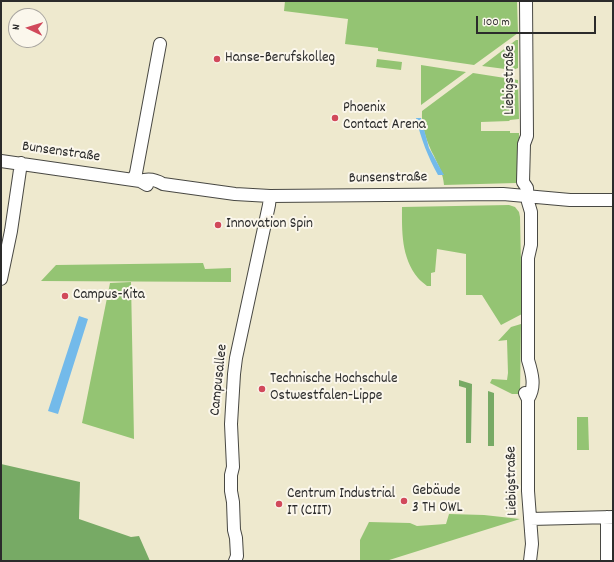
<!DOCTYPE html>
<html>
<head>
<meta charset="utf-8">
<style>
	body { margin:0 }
	#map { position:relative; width:614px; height:562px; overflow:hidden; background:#eee9ce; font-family:Dekko,sans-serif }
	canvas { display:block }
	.frame { position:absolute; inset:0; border:2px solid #2b2b2b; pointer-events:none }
	.north { position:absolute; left:8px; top:8px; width:40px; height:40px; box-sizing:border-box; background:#fbf7ec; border:1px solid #a8a59f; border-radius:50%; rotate:274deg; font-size:11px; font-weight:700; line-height:16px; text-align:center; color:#2b2b2b }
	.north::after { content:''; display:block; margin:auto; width:14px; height:18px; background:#d1495b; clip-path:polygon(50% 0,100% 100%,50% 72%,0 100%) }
	.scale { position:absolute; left:476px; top:16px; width:120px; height:18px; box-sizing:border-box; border:2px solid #2b2b2b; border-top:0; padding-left:5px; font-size:12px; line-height:14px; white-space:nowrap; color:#2b2b2b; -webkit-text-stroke:3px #fbf7ec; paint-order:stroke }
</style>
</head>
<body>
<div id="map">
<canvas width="614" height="562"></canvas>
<div class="frame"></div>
<div class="north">N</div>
<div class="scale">100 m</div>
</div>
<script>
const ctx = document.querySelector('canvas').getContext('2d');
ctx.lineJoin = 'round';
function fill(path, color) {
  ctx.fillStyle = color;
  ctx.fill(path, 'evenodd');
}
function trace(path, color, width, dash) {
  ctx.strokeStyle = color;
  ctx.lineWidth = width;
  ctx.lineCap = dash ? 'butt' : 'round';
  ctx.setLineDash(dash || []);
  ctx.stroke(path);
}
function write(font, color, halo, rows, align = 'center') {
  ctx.font = font + ' Dekko,sans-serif';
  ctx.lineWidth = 4;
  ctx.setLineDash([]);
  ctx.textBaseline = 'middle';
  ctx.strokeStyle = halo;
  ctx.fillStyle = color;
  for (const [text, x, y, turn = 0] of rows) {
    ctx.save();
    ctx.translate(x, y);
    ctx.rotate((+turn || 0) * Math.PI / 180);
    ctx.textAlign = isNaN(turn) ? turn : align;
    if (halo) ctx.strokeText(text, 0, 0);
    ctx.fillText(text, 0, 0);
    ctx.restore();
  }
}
fill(new Path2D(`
	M285,1H517L518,33L474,65L378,51V48L345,44L348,19L284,11Z
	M516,40H518V68L513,70L482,66Z
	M377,59L402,62L401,70L376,67Z
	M421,65L466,72L421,105Z
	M473,73L518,80L519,119L510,120L509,121L481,122V131H510V133H519V180L516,183L444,185C443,173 439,167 434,156C427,143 421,126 422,111Z
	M509,205L515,207L519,212L520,217L522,314L501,325L482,295H466V254L437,249L435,272L431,273V286H427C424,283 420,281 418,278C401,257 402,231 402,207Z
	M203,263L205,269L231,268V282L41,281L56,265Z
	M131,282L134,439L82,423L110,283Z
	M521,324L520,394H512L490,383L492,379L507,380L508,373L507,340L498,341L511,327Z
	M577,417H588L589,450H577Z
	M449,514L484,515L520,519L386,561H360V540L369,522L410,523L417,526L446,524Z`), '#94c473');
fill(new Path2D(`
	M459,380L472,384L471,443H466V388L459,386Z
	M488,391L494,393V446H488Z
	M1,464L80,482L79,519L131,537L139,536L150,561H1Z`), '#77aa65');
fill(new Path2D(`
	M416,118H421L429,148L444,175H438C428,157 421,139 416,118Z
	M79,316L88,319L58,414L48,411Z`), '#73baea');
const minor = new Path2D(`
	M526,1L527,136L524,144L523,182L527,188L528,202L531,212V245L528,258V360C532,373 536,387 528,399
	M1,161L140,181L147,185
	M133,180L136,173L160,44
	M140,181C148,178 155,179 163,184L235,194L270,196L503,194L570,200H613
	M1,279L11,231L21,163
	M525,393L528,399V491L532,544L530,561
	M607,517V561
	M530,519L613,517
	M235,561L237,556L236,538L234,530L233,502L231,491V475L233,467L231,424L234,374L236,358L269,205L270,196`);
trace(minor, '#484843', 14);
trace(minor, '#fff', 12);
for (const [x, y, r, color] of [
	[217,59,4,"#d1495b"],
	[335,118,4,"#d1495b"],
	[218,225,4,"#d1495b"],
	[65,296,4,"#d1495b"],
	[262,389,4,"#d1495b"],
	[404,501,4,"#d1495b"],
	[279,504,4,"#d1495b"]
]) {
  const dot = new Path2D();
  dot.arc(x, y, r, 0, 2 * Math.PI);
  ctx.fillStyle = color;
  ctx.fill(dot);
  trace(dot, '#fbf7ec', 1.5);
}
write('15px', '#2b2b2b', '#fbf7ec', [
	["Hanse-Berufskolleg",225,59],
	["Phoenix",343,109],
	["Contact Arena",343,126],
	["Innovation Spin",226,225],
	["Campus-Kita",73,296],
	["Technische Hochschule",270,380],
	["Ostwestfalen-Lippe",270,397],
	["Gebäude",412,492],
	["3 TH OWL",412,509],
	["Centrum Industrial",287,495],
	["IT (CIIT)",287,512]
], 'left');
write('15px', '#2b2b2b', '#fbf7ec', [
	["Liebigstraße",511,80,-90],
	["Bunsenstraße",61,153,8],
	["Bunsenstraße",388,179,-1],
	["Campusallee",220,380,-84],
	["Liebigstraße",513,481,-91]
]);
</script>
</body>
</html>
